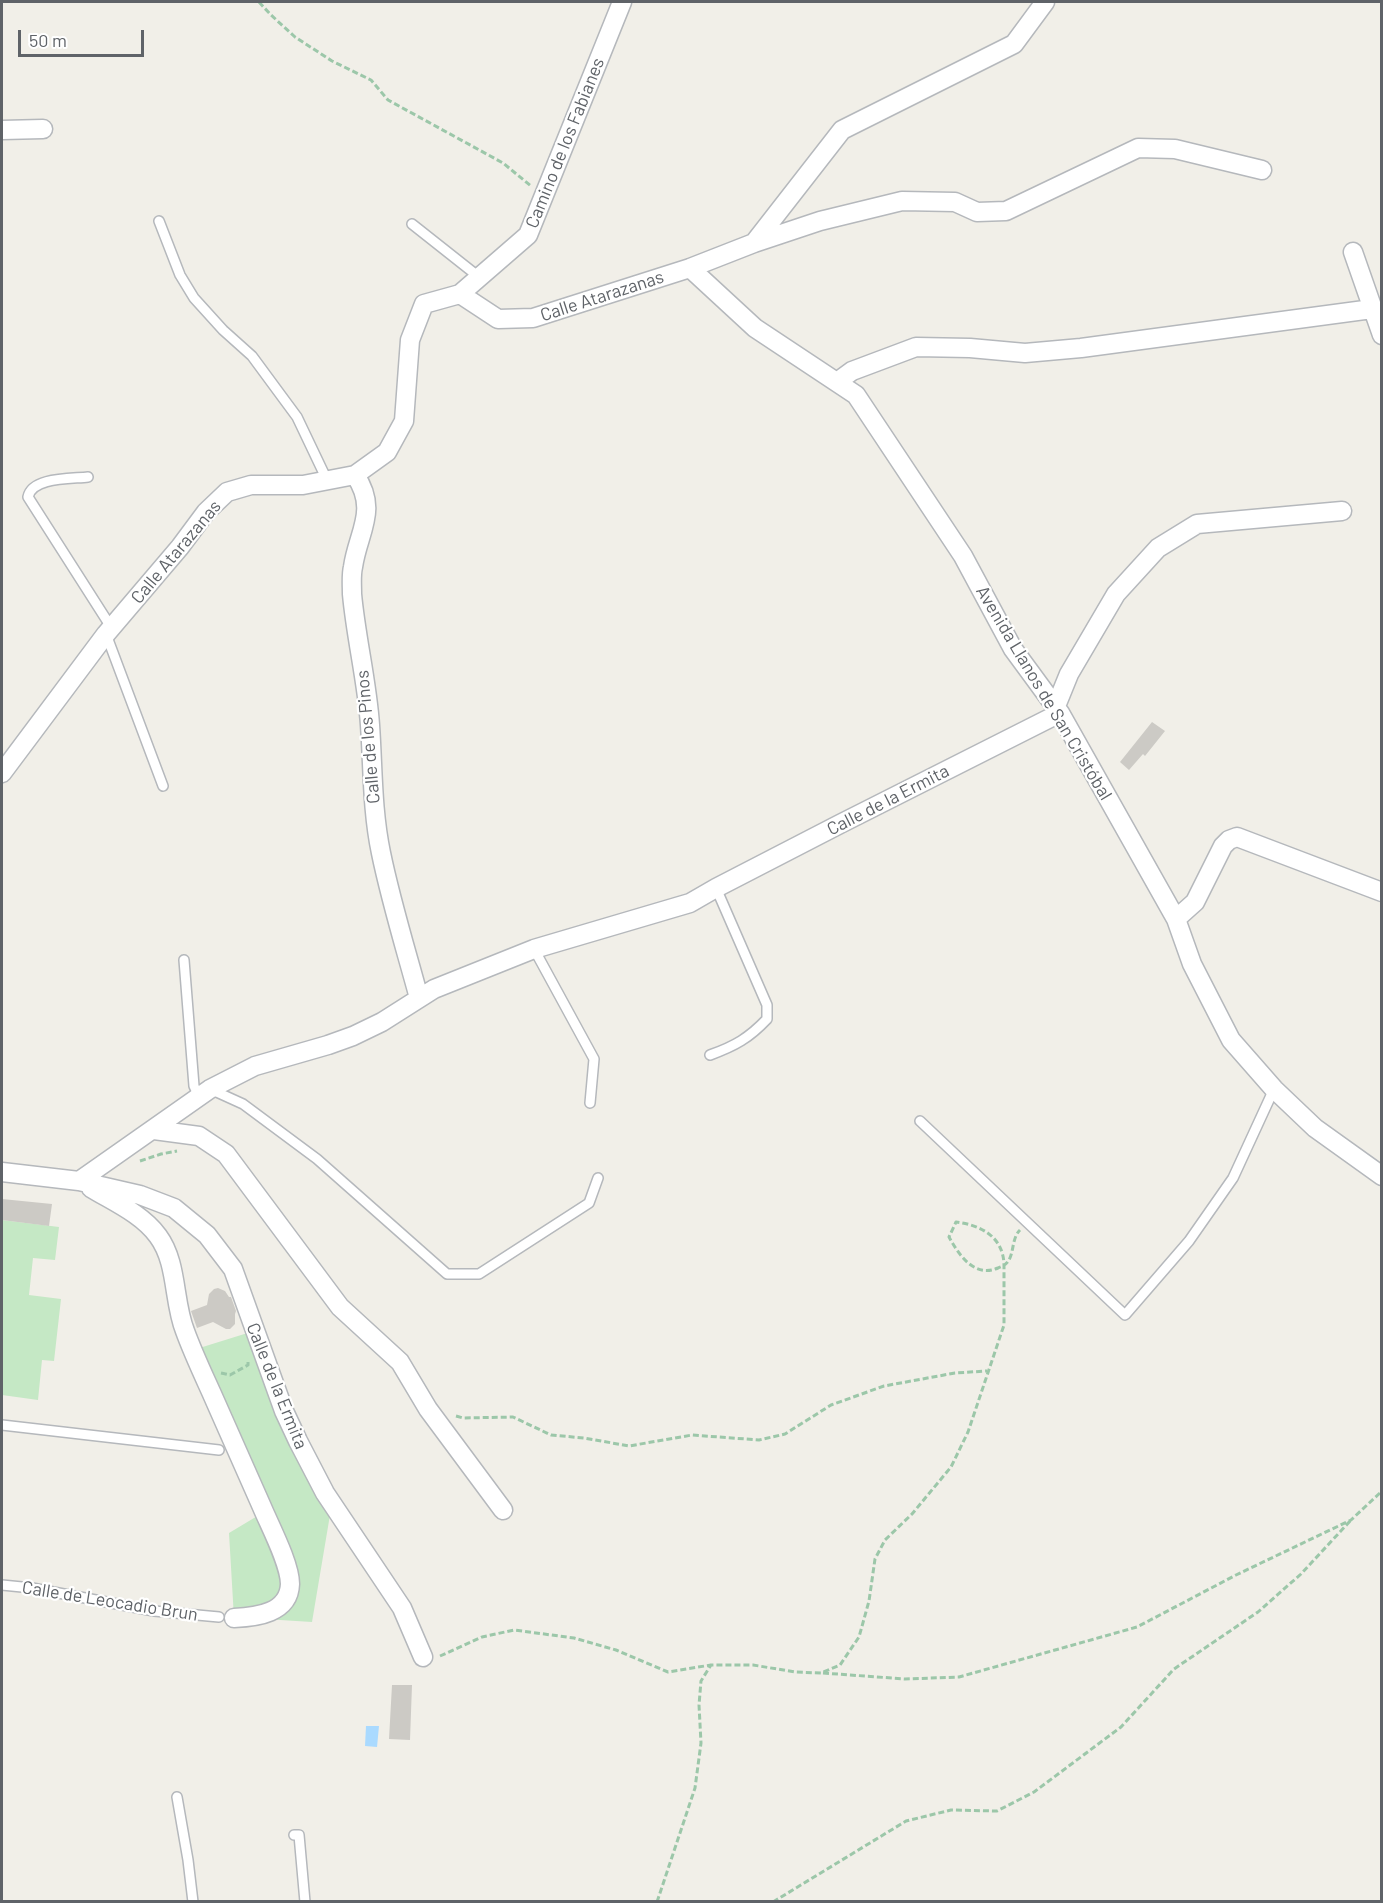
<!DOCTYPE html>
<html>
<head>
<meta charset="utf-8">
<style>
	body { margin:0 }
	#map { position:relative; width:1383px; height:1903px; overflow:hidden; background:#f1efe8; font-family:Barlow,sans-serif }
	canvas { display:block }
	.frame { position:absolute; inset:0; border:3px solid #5f6368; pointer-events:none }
	.scale { position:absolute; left:18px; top:30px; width:126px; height:27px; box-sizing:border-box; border:3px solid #5f6368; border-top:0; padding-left:8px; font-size:18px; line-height:21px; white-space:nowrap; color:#5f6368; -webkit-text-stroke:4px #fff; paint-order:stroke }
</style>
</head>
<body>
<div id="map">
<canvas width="1383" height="1903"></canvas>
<div class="frame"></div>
<div class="scale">50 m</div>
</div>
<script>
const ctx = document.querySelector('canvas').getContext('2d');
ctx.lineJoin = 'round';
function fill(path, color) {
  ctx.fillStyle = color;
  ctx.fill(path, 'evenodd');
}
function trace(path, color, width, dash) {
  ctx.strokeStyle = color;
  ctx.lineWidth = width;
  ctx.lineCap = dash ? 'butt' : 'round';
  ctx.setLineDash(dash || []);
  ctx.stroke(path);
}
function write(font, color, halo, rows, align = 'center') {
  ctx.font = font + ' Barlow,sans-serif';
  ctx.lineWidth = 4.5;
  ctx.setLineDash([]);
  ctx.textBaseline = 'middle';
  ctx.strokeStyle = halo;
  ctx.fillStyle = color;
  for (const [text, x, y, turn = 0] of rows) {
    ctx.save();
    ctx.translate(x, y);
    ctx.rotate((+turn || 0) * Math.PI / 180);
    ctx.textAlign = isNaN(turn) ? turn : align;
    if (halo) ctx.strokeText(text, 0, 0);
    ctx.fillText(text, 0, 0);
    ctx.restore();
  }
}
fill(new Path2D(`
	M2,1220L59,1227L55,1260L33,1258L29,1295L61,1299L54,1361L42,1360L38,1400L2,1395Z
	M254,1331L332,1503L312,1622L248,1618H234L229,1533L264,1512L193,1350Z`), '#c5e8c5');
fill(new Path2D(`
	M366,1726H379L377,1747L365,1746Z`), '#aadaff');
fill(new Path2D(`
	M1152,722L1165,731L1145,756L1143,754L1129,770L1120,762Z
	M2,1199L52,1204L49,1226L2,1220Z
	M218,1288L225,1291L229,1297H231L236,1311L235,1314V1324L230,1329H226L213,1322L197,1328L191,1311L207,1305L209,1294L214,1289Z
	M392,1685H412L410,1740L389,1739Z`), '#cccac5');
const lane = new Path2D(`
	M159,221L180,275L194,298L223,330L252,356L280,394L297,417L327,480
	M412,224L479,277
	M88,477C71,479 32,477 28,497L111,627
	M106,634L163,786
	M534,949L594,1059L590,1103
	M184,960L194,1086L199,1097
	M710,1055C735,1046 749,1038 767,1019V1005L716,888
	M210,1089L243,1104L317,1159L447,1274H479L589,1203L598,1178
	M920,1121L1125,1315L1189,1241L1233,1178L1274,1089
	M2,1425L219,1450
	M2,1585L32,1588L154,1611L219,1617
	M177,1797L188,1860L193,1902
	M294,1835H299L305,1902`);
const street = new Path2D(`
	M2,130L43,129
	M754,243L820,221L902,201L955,202L977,212L1006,211L1138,148L1175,149L1262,170
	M1353,252L1382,335
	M690,268L755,328L856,395L963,556L1013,649L1060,713L1176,919L1192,964L1231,1040L1274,1089L1315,1128L1382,1176
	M460,294L498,319L533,318L690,268L754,243L842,130L1014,44L1045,2
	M837,382L852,371L916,347L970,348L1025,353L1081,348L1372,309
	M355,475C379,510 358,532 353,567C351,575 352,585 352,594C356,638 367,681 370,725C373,768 372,810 381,853C391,902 406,950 419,998
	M1056,706L1069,674L1116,594L1158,548L1197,524L1342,511
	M2,773L106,634L180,547L206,512L227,492L251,485H303L355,475L387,452L404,421L410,340L424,304L460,294L528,235L622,2
	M1176,919L1195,902L1223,846L1229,840L1237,837L1382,892
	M154,1130L199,1136L226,1154L340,1307L400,1362L428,1409L503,1510
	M2,1172L79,1181L140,1195L174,1208L207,1235L233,1269L284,1411L298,1441L325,1493L402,1608L423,1657
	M79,1181L210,1089L255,1066L328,1045L353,1036L382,1022L434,989L534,949L690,903L716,888L840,824L1060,713
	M91,1188C114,1202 142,1214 158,1236C178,1263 173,1301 185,1331C193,1353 203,1374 212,1394C229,1432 245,1469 262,1507C270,1526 290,1564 290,1584C289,1613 257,1617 234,1618`);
trace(lane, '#b5b8bc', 12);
trace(street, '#b5b8bc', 21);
trace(new Path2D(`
	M259,2L271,15L295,37L332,61L371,80L388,100L503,163L531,186
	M140,1161L161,1154L177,1151
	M221,1373L230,1375L248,1365V1362
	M456,1416L463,1418L513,1417L551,1435L584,1438L629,1446L692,1435L759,1440L785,1434L831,1405L884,1386L955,1373L987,1371
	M440,1656L482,1637L514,1630L574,1638L616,1650L668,1672L711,1665
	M823,1673L905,1679L959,1677L1137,1627L1236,1575L1351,1520L1382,1491
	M657,1902L695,1788L701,1743L699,1705L701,1681L711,1665H753L795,1672L821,1673L840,1665L859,1637L869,1601L875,1559L885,1540L912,1514L951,1467L968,1432L1004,1325V1266C1004,1237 981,1225 956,1222L949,1237C959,1255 974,1278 998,1268C1003,1266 1006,1265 1009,1260C1014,1251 1012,1238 1020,1230
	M773,1902L906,1821L951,1810L997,1811L1034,1792L1121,1727L1174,1669L1258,1612L1301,1574L1351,1520`), '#9cc7a9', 3, [6, 3]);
trace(lane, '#fff', 9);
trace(street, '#fff', 18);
write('18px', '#5f6368', '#fff', [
	["Camino de los Fabianes",565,143,-68],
	["Calle Atarazanas",602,296,-18],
	["Calle Atarazanas",176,552,-50],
	["Avenida Llanos de San Cristóbal",1044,693,59],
	["Calle de los Pinos",368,737,-95],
	["Calle de la Ermita",888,800,-27],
	["Calle de la Ermita",277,1386,68],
	["Calle de Leocadio Brun",110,1601,9]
]);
</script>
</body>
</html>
